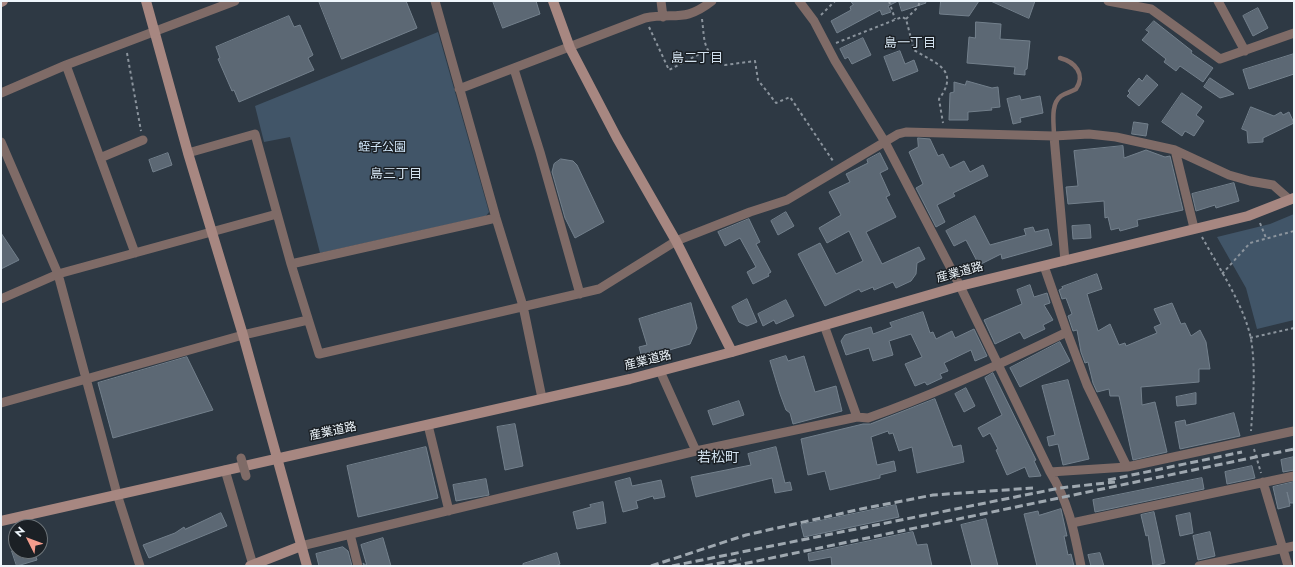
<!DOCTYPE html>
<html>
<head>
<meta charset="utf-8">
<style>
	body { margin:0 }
	#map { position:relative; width:1295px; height:567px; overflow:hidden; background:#2e3944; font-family:Jost,sans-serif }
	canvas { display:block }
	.frame { position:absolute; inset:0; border:2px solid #eef6fc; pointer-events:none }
	.north { position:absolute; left:8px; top:519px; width:40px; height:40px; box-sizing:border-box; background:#1b2025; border:1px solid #6f767b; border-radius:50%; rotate:312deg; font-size:11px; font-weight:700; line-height:16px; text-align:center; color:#eef6fc }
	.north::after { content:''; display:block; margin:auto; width:14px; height:18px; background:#f49d8d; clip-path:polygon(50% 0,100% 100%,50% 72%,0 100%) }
</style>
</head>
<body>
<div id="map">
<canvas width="1295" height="567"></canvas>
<div class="frame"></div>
<div class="north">N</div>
</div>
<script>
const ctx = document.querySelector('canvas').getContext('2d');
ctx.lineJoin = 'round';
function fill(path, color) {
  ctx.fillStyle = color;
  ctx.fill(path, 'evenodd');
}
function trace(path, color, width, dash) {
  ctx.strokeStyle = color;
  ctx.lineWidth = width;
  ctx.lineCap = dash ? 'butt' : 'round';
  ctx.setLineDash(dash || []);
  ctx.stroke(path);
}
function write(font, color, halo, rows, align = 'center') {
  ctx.font = font + ' Jost,"Noto Sans JP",sans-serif';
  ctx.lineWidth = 3;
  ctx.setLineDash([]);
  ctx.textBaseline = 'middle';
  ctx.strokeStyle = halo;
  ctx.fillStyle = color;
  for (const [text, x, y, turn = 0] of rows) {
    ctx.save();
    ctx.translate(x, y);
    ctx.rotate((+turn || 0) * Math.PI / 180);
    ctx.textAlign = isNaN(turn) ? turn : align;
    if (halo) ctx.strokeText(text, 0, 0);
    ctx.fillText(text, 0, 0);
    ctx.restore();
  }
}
fill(new Path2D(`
	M438,32L489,212L486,216L320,253L290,137L264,142L255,106Z
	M1294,214V320L1257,329L1246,288L1217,237L1270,224Z`), '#415568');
const building = new Path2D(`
	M319,1H406L417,28L342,59Z
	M493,1H536L540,14L503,28Z
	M851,1H898L888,6L891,12L882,15L880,10L837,33L831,21L851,10L850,7L853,5Z
	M899,1H925L926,3L902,11Z
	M941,1H979L969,16L940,14Z
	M991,1H1035L1029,18Z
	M1258,8L1268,28L1253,36L1243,16Z
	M289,16L294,27L300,25L313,55L308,58L314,70L239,102L234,90L232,91L218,59L220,58L216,47Z
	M1154,21L1192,51L1191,53L1213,68L1203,82L1180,66L1176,71L1164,62L1166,59L1142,40L1149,32L1146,30Z
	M976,22L1001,24L1000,39L1030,41L1027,69L1025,70V75L1014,74L1015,67L967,63L969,37L975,38Z
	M863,38L871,55L852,64L848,57L845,59L840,49Z
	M900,51L905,64L914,60L918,71L893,81L884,57Z
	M1294,54V74L1249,89L1243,70Z
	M1147,75L1158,85L1139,106L1127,96L1130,93L1128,91L1139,78L1142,81Z
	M1210,78L1234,94L1220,98L1204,87Z
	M967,81L992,88L998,87L1000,107L991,108L992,110L968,112V120H949L950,93L954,92V82L965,85Z
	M1182,93L1202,107L1196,115L1204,121L1194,136L1185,131L1182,136L1162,122Z
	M1020,96L1021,100L1040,96L1043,113L1020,118L1021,122L1013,124L1007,99Z
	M1251,107L1274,116L1281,112L1283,115L1289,112L1294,123L1263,138V142L1248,143L1247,131L1242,129Z
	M1134,122L1148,124L1146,136L1132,134Z
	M918,138L930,139L938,156L943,154L950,168L964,161L970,172L983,165L988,176L953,193L955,196L937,205L945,222L936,227L916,188L923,184L909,152L918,147Z
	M1123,146L1124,158L1146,150L1165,157L1170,156L1183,210L1137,220L1138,226L1120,231L1119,228L1111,230L1108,217L1105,218L1104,201L1068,204L1066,187L1078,186L1074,151Z
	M168,153L172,165L153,172L149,160Z
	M880,153L888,169L880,173L890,195L886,197L896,217L866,232L882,264L919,247L925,259L917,263L916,274L911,281L896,288L893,282L874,290L873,287L861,292L859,289L825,306L798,254L820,243L836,274L863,261L849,231L827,243L819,228L841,215L829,192L850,182L846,174L868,163L867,160Z
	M561,159L573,161L577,165L604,222L575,238L565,218L552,172L554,164Z
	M1234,183L1239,201L1216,208L1215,205L1196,211L1192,194Z
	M786,212L794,226L778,235L771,221Z
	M975,216L990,245L1026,235L1024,229L1033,227L1035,232L1048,229L1052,245L1002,259L1001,254L979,265L966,240L954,246L946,231Z
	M749,219L760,242L756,244L771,272L768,274L769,276L753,284L747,272L756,267L740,238L725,246L718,232Z
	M1090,225L1091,238L1073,239L1072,226Z
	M1,233L19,260L1,269Z
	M1097,274L1102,289L1087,294L1098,331L1110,324L1119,345L1125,343L1126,346L1157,333L1154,327L1161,324L1154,309L1172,303L1181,324L1185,323L1191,336L1200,330L1206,342L1210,369H1199V382L1141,387L1142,405L1155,402L1167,452L1133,460L1119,396H1110L1109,389L1097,392L1093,383L1088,362L1085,363L1081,352L1077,330L1073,331L1068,316L1072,314L1066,298L1062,299L1059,290L1063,288L1062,287Z
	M1030,285L1034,297L1047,293L1050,303L1044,305L1053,320L1043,325L1045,329L1024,339L1020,332L995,344L984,320L1022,304L1017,290Z
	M747,299L757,322L747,326L739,322L732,307Z
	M786,300L794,316L776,324L774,320L763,326L758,314Z
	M691,303L697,328L690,344L642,358L639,347L647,345L639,319Z
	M923,312L930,333L933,332L936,339L952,331L955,338L974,329L987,356L975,361L971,350L944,363L948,371L940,374L942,378L927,385L925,382L915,386L905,364L922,357L911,334L889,341L893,355L873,361L869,348L846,355L841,341L845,335L871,327L873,334L892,327L890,323Z
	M1060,342L1070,361L1020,387L1010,368Z
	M786,356L788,361L804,356L815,392L836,386L842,411L793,424L790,413L786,410L780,394L770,361Z
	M187,357L213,410L113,438L98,383Z
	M993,373L1036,460L1034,461L1041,476L1029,477L1025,467L1007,475L996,450L998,449L990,433L983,437L978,428L1002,415L985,378Z
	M1068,380L1089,459L1063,465L1058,444L1049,446L1047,437L1055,435L1042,386Z
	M966,388L975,406L964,412L955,394Z
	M1196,393V404L1177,406L1176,397Z
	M935,399L953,447L961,445L964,462L917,473L912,447L899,451L893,433L889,434L888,431L871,437L877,465L894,461L896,471L880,475V478L830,490L825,471L808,475L801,439L863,424H870Z
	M739,401L744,415L713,425L708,411Z
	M1234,413L1240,436L1180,449L1175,422L1185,420L1186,425Z
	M515,424L523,466L505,470L497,427Z
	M426,447L438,498L358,517L347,466Z
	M776,447L785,483L790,482L792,490L775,493L772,478L696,497L691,477L751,465L748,454Z
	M1294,457V470L1283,472L1281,460Z
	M1252,466L1255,478L1227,484L1225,472Z
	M630,478L632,486L661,480L665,497L654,499L653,496L636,501L638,508L623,512L615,482Z
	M1202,478L1204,489L1095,512L1093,500Z
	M486,479L489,495L456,501L453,485Z
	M1294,482V503H1290L1287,492L1290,506L1278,509L1273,487Z
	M603,502L606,523L577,529L573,512L591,507L590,505Z
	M896,505L899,517L804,537L801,525Z
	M1061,509L1067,536H1064L1068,555L1071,554L1074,566H1037L1024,514L1038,511L1039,515Z
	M1154,512L1165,563L1153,566L1148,535L1146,536L1141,515Z
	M221,513L227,526L149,558L143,545L175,533L184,527L185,529Z
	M1190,513L1193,533L1180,536L1176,516Z
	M986,519L998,566H972L961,525Z
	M913,532L917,545L927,544L932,566H832L831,557L809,561L808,554Z
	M1210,532L1215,556L1198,560L1193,536Z
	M383,538L391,566H364L363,563L367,566L361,545Z
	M343,547L348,551L352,566H319L316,554Z
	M12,551H34L37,560L17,566Z
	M557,553L560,564L556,566H523V564Z
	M1100,553L1104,566H1091L1088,555Z`);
fill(building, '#5c6874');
trace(building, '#73808c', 1);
trace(new Path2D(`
	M889,1L895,19
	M821,15L835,1
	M702,19C705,43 702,51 725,65L755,61L758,80L776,103L790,97L833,161
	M906,19L918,7L920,1
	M649,27L669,70L707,50
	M836,43L902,17L906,19L914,50C934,63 961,69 939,99L943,123
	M127,53L141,131
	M1260,223L1266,238
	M1202,237C1219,268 1244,305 1251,339C1256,369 1253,400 1251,431
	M1222,274L1250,243L1294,231
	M1250,338L1294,328
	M1254,449L1261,473`), '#8b949d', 2, [3, 3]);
trace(new Path2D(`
	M1054,136C1054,124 1050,104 1061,96C1065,93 1071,92 1076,89C1086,74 1075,62 1060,58`), '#7f6b67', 4.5);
trace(new Path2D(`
	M435,1L496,218L523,306L542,398
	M661,1L663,17
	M799,1L814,21L835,61L885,142L960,286L1050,472C1069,503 1074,531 1081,566
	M1108,1L1151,9L1220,59L1294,33
	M1218,1L1245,51
	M66,65L135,253
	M514,69L540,152L580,294
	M459,89L645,18C675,12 684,23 712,1
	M1,93L66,65L235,1
	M1054,136L1065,261
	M1,142L58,274L117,494L140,566
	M1175,150L1194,228
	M188,153L255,134L291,264L319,354L599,289L676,241L750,212L787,200L898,134L906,132L1054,136L1089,134L1116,137L1175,150L1229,175L1250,181L1273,185L1290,200
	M100,158L143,140
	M291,264L496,218
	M1044,266L1067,332L1087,385L1127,467
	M1,299L58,274L277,214
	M824,325L857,417
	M660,371L696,451
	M1,403L243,335L308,320
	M428,425L449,511
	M225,470L253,565
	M1050,472L1127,467L1294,431
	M1263,482L1288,566
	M1072,523L1294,476
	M350,534L358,566
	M301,546L696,451L857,417L868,418C936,394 1001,364 1067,332
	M1199,566L1294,546`), '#7f6b67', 9);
trace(new Path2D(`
	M146,1L188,153L243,335L307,566
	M553,1L570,48L617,138L676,241L732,352
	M1,2L3,1
	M1,521L630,379L732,352L960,286L1248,216L1294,198
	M250,566L301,546`), '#a78781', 10);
trace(new Path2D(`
	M1108,480L1242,452
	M651,566L746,535L861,509L933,495L1033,488
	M672,566L1060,488L1115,482
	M705,566L741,559
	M733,566L1294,449`), '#9fa8b0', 3, [8, 4]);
trace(new Path2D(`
	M241,458L246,476`), '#7f6b67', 9);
write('12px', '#d0e6f9', '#1b2025', [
	["蛭子公園",382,148]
]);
write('12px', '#eef6fc', '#1b2025', [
	["産業道路",960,273,-15],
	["産業道路",648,361,-14],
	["産業道路",333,432,-12]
]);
write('13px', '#d1e0ed', '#1b2025', [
	["島一丁目",910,44],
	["島二丁目",697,59],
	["島三丁目",396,175]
]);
write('14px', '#d1e0ed', '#1b2025', [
	["若松町",718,459]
]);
</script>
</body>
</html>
